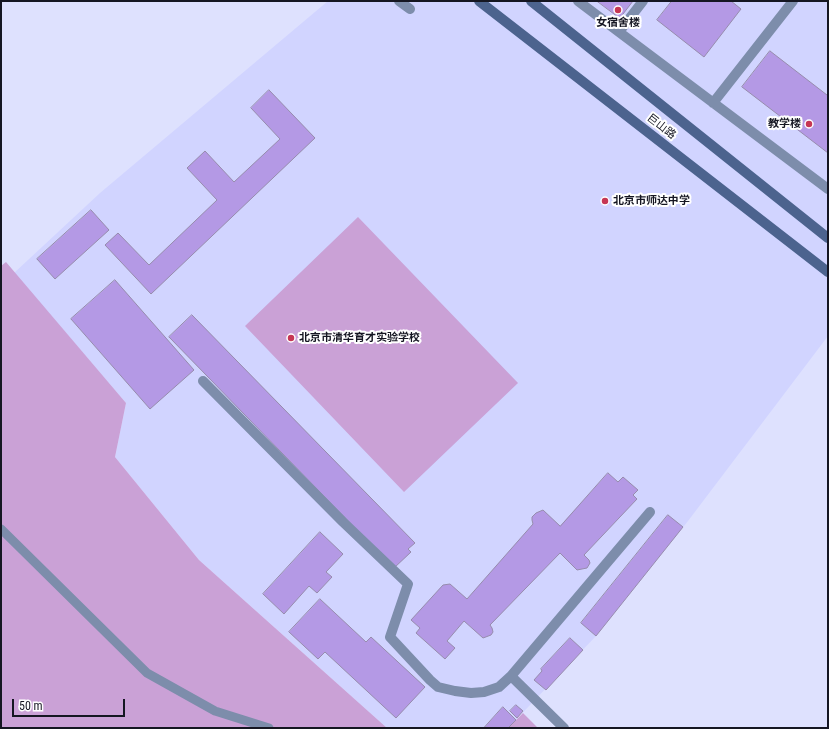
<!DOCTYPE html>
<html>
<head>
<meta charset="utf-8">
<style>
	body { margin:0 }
	#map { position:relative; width:829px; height:729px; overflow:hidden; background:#dee1fe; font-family:"Roboto Condensed",sans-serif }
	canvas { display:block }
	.frame { position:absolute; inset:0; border:2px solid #151622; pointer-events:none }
	.scale { position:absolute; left:12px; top:699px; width:113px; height:18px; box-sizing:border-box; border:2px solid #151622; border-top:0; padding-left:5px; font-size:12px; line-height:14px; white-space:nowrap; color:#151622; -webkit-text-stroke:3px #fff; paint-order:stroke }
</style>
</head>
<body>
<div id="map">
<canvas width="829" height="729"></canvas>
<div class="frame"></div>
<div class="scale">50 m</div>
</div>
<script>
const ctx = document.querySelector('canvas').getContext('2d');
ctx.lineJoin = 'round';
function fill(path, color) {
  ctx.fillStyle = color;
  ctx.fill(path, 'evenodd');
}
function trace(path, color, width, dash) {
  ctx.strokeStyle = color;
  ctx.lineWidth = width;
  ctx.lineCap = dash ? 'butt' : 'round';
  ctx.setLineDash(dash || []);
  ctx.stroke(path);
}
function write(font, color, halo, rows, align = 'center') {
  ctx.font = font + ' "Roboto Condensed","Noto Sans SC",sans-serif';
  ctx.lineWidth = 4;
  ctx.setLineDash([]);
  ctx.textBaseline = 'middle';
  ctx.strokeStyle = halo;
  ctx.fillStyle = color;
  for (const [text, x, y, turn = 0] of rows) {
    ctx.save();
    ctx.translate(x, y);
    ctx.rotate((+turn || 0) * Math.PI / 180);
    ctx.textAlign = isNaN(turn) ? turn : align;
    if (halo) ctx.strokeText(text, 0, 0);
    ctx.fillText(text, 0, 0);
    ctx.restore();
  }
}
fill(new Path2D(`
	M328,1H828V336L688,521L596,636L508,728H387L199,560L115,457L126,403L14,273L100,193Z`), '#d1d4ff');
fill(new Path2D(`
	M358,217L518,383L404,492L245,326Z
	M6,262L126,403L115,457L199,560L387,728H1V266Z
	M523,713L538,728H508Z`), '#caa1d6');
const building = new Path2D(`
	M597,1H633L620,18Z
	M672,1H731L741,9L704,57L657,20Z
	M770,51L827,95L828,94V153L742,87Z
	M269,90L315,138L151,294L105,245L118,233L149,265L217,200L187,168L205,151L234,182L280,139L251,108Z
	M91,210L109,230L55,279L37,259Z
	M115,280L194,370L150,409L71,319Z
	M192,315L415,543L408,549L411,552L394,568L169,337Z
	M608,473L618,482L623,477L638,490L633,495L637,499L584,555L589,560L590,563L587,568L577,570L560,553L490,625L492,628L493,632L491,635L483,638L464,621L447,641L455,648L445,659L416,633L420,628L411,620L443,585L450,584L467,599L533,524L532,520V517L536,513L543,510L560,526Z
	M668,515L683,527L596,636L581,623Z
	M320,532L343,554L326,572L332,577L317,593L309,586L284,614L263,594Z
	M320,599L366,642L371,637L425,687L396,718L325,652L318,659L289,632Z
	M570,638L583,650L546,690L534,680L542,671L541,669Z
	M516,705L523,711L517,718L510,711Z
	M503,707L516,720L508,728H484Z`);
fill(building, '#b499e5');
trace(building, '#978cad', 1);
trace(new Path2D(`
	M1,529L147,673L215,711L269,728`), '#7d8dab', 9);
trace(new Path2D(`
	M399,1L410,9
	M578,1L619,32
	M643,1L619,32L828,189
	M713,103L793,1
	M203,381L343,522L408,584L390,637L430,680L438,687L455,691L471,693L484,692L499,687L511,676L564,728
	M511,676L650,512`), '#7d8dab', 10);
trace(new Path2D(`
	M479,1L828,272
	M531,1L828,238`), '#4c638e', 10);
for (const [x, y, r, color] of [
	[618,10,4,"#c63654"],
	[809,124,4,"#c63654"],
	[605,201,4,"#c63654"],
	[291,338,4,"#c63654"]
]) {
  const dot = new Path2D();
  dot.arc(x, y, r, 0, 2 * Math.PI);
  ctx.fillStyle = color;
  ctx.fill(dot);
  trace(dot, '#fff', 1.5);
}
write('bold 11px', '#151622', '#fff', [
	["女宿舍楼",618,23,"center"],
	["教学楼",801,124,"right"],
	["北京市师达中学",613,201],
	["北京市清华育才实验学校",299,338]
], 'left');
write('11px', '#151622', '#fff', [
	["巨山路",661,127,38]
]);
</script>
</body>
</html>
